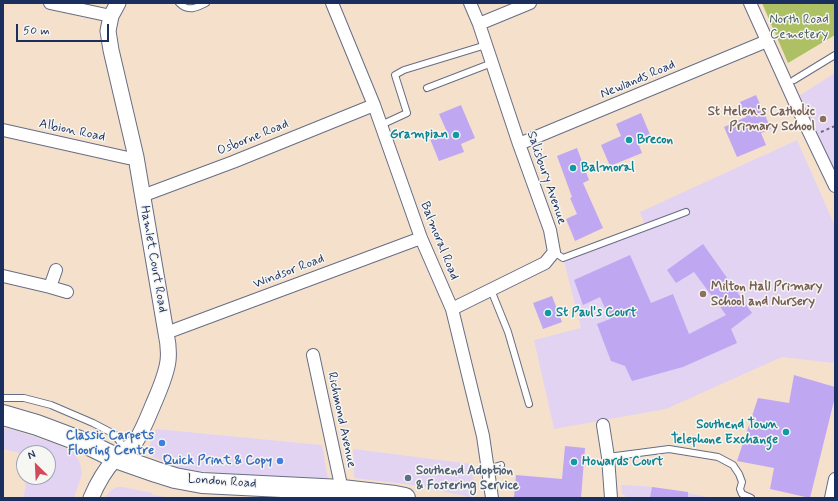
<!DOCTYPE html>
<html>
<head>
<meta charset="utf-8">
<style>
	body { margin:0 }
	#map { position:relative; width:838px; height:501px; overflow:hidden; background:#f5e1cb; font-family:Mynerve,sans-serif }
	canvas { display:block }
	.frame { position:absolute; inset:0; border:4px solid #1b2f5e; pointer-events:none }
	.north { position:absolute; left:16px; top:445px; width:40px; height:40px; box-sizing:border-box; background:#f6f6f2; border:1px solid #9ea6b7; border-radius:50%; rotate:336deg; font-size:11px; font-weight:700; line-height:16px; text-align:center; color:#1b2f5e }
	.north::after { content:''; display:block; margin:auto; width:14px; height:18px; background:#d1495b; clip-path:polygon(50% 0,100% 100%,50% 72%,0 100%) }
	.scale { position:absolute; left:16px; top:24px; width:93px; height:18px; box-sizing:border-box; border:2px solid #1b2f5e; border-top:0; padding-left:5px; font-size:12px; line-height:14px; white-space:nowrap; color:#1b2f5e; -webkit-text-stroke:3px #f6f6f2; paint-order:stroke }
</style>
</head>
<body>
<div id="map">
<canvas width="838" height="501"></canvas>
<div class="frame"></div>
<div class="north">N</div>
<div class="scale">50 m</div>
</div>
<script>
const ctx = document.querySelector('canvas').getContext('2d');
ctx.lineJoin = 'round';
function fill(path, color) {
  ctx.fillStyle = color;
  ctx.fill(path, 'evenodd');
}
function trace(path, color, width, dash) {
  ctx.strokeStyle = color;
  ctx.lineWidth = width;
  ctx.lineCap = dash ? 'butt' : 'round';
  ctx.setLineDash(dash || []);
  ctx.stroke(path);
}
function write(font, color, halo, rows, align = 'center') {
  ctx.font = font + ' Mynerve,sans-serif';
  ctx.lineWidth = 3;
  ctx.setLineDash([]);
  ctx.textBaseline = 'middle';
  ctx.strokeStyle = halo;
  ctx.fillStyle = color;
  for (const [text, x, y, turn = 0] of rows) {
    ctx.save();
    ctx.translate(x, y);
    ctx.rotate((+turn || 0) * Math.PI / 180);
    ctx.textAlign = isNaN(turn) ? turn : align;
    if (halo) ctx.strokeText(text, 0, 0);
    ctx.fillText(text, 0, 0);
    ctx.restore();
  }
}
fill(new Path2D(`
	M835,73V175L800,95Z
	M797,140L835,226V354L833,363L782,357L666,409L554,429L534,340L581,328L563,258L645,225L640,212Z
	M3,428L14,430L57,444L74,452L80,463L82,474L74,498H23L25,490L26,477H48V453H24V459L19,453L3,449Z
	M156,429L322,445L328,479L242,475L178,469L150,455L149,448Z
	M353,449L472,464L474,498L413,485L354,478Z
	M621,485L644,486L679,491L712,498H625V495L622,494Z
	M117,487H123L152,493L153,495L172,498H104L111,490Z`), '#e3d3f2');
fill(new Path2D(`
	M762,3H835V35L788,63Z`), '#adc064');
fill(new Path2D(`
	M756,95L771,129L761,133L766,145L737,157L724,127L746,117L740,102Z
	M461,105L475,138L461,144L464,152L439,161L430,139L447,132L439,114Z
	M641,113L651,137L638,143L642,153L610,166L601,145L621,136L616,124Z
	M577,148L589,180L583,183L603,228L575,241L566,219L577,214L570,198L572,197L557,156Z
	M703,244L752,313L731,329L737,343L683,367L632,381L625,366L611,361L604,343L597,324L610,319L600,297L583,305L574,280L630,255L651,303L673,294L689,334L726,315L694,272L676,283L667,270Z
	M552,296L562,322L543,329L533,303Z
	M794,375L835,387V397L810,498L770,489L774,468L737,461L758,398L789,403Z
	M565,446L585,448L581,498H514L516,475L562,479Z
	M652,487L688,492V498H650Z`), '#bfa7f2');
const service = new Path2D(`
	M179,3C188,12 196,8 206,3
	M794,80L835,55
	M427,88L492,63
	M381,125L407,113L395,75L404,70L486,45
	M554,252L563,258L686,212
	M491,290L508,332L529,404
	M3,398H24L51,405L93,423L114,434L126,450
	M608,457L669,449L718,457L733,465L739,474L742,482L740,489L742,494L751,498
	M488,469L501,465`);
const minor = new Path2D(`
	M50,3L111,16
	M332,3L374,105L421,238L452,309L483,436L492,498
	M750,3L797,107L835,186
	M479,24L530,3
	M3,130L128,158L136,157
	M519,144L767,41
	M142,196L233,162L374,105
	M3,276L50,287L67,292
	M50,287L56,270
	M452,309L545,263L554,252L550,230L519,144L479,24L470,3
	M166,333L421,238
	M313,355L342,490
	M603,425L608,457L611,498
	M831,498L835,479`);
const tertiary = new Path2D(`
	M91,498C97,484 104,471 115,459C121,452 130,448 136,441C143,430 148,417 153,405C159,391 166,376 168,361C169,352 168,342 166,333L136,157L111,50L108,31L111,16L118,3`);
const primary = new Path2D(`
	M3,415L37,425L85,443L116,458L156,472L175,478L202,483L342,490L395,496L405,498`);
trace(service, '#676d84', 8);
trace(minor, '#676d84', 14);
trace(tertiary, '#676d84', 17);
trace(primary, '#676d84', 22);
trace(new Path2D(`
	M821,132L835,126`), '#676d84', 2, [3, 3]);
trace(service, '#fff', 6);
trace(minor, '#fff', 12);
trace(tertiary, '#fff', 15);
trace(primary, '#fff', 20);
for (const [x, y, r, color] of [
	[823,119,4,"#8d6e63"],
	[456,135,4,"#0f9aa8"],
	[629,140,4,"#0f9aa8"],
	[573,168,4,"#0f9aa8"],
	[703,294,4,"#8d6e63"],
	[548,313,4,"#0f9aa8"],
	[786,432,4,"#0f9aa8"],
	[162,443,4,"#3f7fe0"],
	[280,461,4,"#3f7fe0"],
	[574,462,4,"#0f9aa8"],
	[408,478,4,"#5c6f8a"]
]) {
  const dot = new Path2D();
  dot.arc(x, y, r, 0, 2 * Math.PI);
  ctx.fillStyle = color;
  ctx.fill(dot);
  trace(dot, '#f6f6f2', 1.5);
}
write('13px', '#475a60', '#f6f6f2', [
	["North Road",799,20],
	["Cemetery",799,35]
]);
write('13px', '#1b2f5e', '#f6f6f2', [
	["Newlands Road",638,80,-23],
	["Albion Road",72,131,12],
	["Osborne Road",253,138,-22],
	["Salisbury Avenue",546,178,71],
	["Balmoral Road",439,241,68],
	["Hamlet Court Road",153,259,80],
	["Windsor Road",289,272,-21],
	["Richmond Avenue",341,420,78],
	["London Road",222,482,4]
]);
write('bold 13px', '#785e54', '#f6f6f2', [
	["St Helen's Catholic",815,112],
	["Primary School",815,127],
	["Milton Hall Primary",711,287,"left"],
	["School and Nursery",711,302,"left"]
], 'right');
write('bold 13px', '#0d838f', '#f6f6f2', [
	["Grampian",448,135,"right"],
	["Brecon",637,140],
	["Balmoral",581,168],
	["St Paul's Court",556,313],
	["Southend Town",778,425,"right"],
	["Telephone Exchange",778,440,"right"],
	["Howards Court",582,462]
], 'left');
write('bold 13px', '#366cbe', '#f6f6f2', [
	["Classic Carpets",154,436],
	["Flooring Centre",154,451],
	["Quick Print & Copy",272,461]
], 'right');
write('bold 13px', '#4e5e75', '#f6f6f2', [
	["Southend Adoption",416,471],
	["& Fostering Service",416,486]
], 'left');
</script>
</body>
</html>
